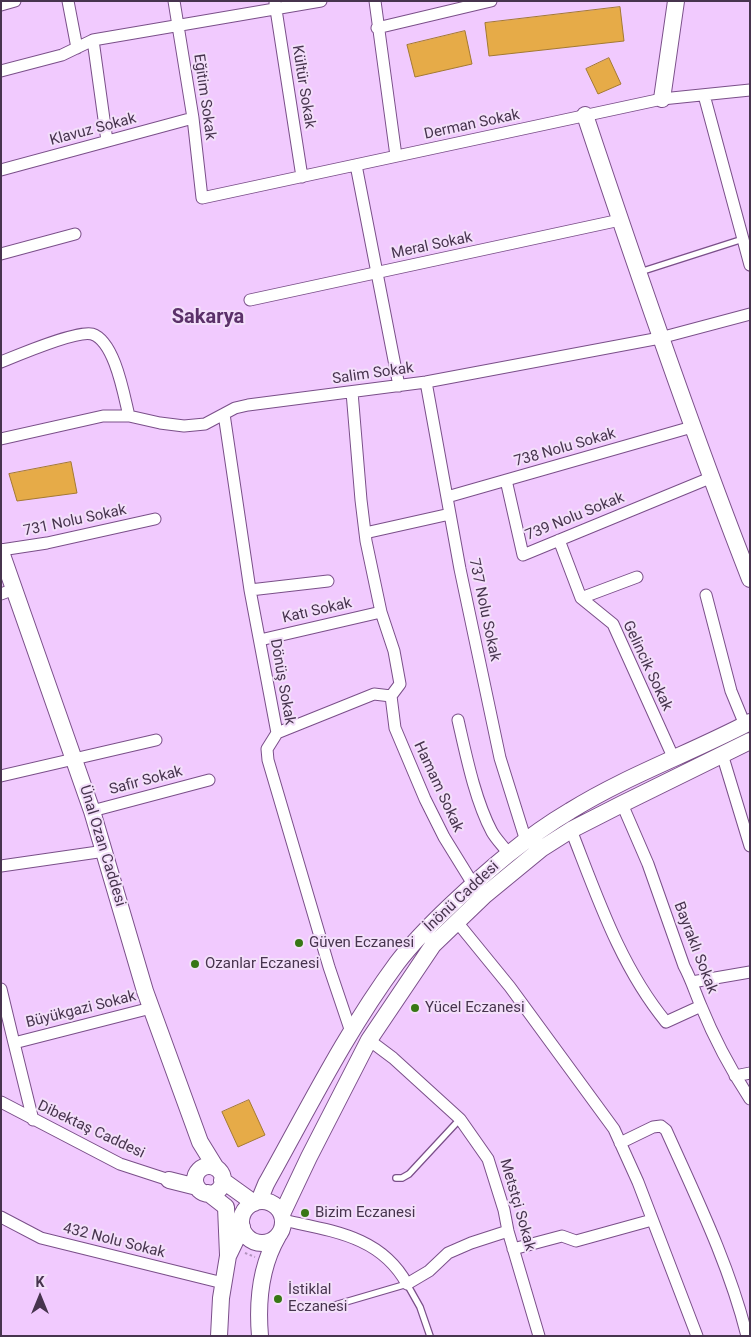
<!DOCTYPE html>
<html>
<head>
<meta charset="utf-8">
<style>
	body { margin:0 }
	#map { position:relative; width:751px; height:1337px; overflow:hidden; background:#f1cafe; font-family:Roboto,sans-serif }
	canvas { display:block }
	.frame { position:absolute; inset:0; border:2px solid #47344e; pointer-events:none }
	.north { position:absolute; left:15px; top:1272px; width:50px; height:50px; -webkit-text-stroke:4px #f3dffa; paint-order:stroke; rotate:0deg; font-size:14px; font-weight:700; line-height:20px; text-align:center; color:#47344e }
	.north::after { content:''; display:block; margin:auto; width:18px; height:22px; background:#47344e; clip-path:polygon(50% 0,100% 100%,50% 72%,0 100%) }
</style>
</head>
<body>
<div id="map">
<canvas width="751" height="1337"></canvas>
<div class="frame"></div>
<div class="north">K</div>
</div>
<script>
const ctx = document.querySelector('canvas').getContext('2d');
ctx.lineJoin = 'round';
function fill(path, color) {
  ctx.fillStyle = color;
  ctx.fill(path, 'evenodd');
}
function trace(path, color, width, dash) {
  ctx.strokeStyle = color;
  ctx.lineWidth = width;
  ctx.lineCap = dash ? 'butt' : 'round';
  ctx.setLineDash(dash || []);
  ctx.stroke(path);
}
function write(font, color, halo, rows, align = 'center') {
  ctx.font = font + ' Roboto,sans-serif';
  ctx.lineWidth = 4;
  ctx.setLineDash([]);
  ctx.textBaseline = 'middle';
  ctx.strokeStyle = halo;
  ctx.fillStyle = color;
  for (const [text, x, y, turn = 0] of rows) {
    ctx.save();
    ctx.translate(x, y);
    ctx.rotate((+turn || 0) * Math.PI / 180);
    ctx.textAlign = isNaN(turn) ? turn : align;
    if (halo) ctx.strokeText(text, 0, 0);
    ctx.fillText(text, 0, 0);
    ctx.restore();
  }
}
const building = new Path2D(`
	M620,7L624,41L489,56L485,23Z
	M465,31L472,64L415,77L407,45Z
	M609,58L621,84L598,94L586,69Z
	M71,462L77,493L17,501L9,474Z
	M249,1100L265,1135L238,1147L222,1112Z`);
fill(building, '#e6ab48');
trace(building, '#a37931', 1);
const lane = new Path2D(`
	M640,272L743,239
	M396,1178H402L409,1174L460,1119
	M325,1308L407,1284L420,1307L430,1336`);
const street = new Path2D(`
	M68,1L77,48
	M174,1L193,118L202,198L662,99L750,90
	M375,1L396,156
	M275,3L302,177
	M1,5L15,1
	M377,28L491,1
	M93,40L107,141
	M1,71L62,55L93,40L321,1
	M704,95L750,265
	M356,165L399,386
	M1,170L193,118
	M1,254L75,234
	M250,300L620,220
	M1,362C18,355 77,330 92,334C115,341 124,396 129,416
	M426,382L460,569L500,758L526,841
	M352,392L361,500L366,541L381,612L394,651L400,684L391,696
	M224,414L250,590L277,733L267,749L268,760L329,967L351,1032
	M1,439L103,416H129L160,423L184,426L205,424L235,408L248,405L426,382L660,338L750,314
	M506,480L523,555L710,478
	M447,497L692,427
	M365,533L450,514
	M559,540L581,598L613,624L674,759
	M1,550L47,543L155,519
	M250,590L328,581
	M1,594L14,589
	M706,595L731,691L745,725
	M581,598L637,577
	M260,640L381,612
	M391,696L395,728L425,799L444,837L473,884
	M458,720C466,755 475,800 492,832C496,839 503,846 508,853
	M277,733L374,694L391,696
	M722,754L750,846
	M1,776L156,740
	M622,804L648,864L684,966C691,979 695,992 701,1006C714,1038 731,1070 750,1099
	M92,811L209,780
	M571,830C597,896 620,966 666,1022L701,1006
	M1,866L105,851
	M457,922L510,987L614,1129L638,1182L697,1336
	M692,982L750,972
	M1,989L14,1043L151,1008
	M369,1040L393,1058L460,1119L488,1159L504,1210L508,1231L539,1336
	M14,1043L33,1120
	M735,1076L750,1073
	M1,1102L120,1164L169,1180
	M620,1143L653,1127L661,1126L666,1130C696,1197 729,1264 747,1336
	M1,1217L41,1238L223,1283
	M283,1220C332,1231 381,1236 407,1284L429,1271L448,1253L471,1243L508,1231
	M513,1249L562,1236L576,1241L652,1220`);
const secondary = new Path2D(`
	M662,99L676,1
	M585,115C637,271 690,426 750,579
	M1,552L92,811L145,991L200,1142L216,1168
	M195 1180a14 14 0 1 1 28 0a14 14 0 1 1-28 0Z
	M169,1180L197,1187
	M222,1180L254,1203
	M208,1193L226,1207L228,1255
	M259,1201L266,1184C308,1109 346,1032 397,963C413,942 432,923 451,905C488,870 526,837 570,811C626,776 691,753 750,722
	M241 1222a21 21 0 1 1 42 0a21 21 0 1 1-42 0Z
	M282,1214L309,1157L369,1040L433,945L485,895L541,849L571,830L622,804L750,741
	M219,1336L221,1298L228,1256L242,1227
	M260,1336C257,1301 260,1267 278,1236`);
trace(lane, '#7a4f89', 8);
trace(street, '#7a4f89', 13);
trace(secondary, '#7a4f89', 18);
trace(new Path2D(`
	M245,1253L255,1257`), '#b192bc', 2, [2.5, 2.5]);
trace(lane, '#fff', 5.5);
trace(street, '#fff', 11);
trace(secondary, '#fff', 16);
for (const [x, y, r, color] of [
	[299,943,5,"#377714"],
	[195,964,5,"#377714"],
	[415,1008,5,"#377714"],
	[305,1213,5,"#377714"],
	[278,1299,5,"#377714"]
]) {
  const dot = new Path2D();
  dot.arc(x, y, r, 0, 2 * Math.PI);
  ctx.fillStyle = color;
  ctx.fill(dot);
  trace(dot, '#f3dffa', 2);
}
write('15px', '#47344e', '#f3dffa', [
	["Kültür Sokak",303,87,81],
	["Eğitim Sokak",204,97,82],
	["Derman Sokak",472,125,-12],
	["Klavuz Sokak",93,130,-15],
	["Meral Sokak",432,246,-12],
	["Salim Sokak",373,374,-8],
	["738 Nolu Sokak",565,448,-16],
	["739 Nolu Sokak",575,517,-22],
	["731 Nolu Sokak",75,521,-12],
	["737 Nolu Sokak",484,610,78],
	["Katı Sokak",317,611,-13],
	["Gelincik Sokak",647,666,65],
	["Dönüş Sokak",282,682,80],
	["Safir Sokak",146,781,-15],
	["Hamam Sokak",438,787,65],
	["Ünal Ozan Caddesi",102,846,73],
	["İnönü Caddesi",462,897,-43],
	["Bayraklı Sokak",695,948,69],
	["Büyükgazi Sokak",81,1010,-14],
	["Dibektaş Caddesi",91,1130,25],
	["Metstçi Sokak",517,1205,74],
	["432 Nolu Sokak",114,1241,14]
]);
write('15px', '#47344e', '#f3dffa', [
	["Güven Eczanesi",309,943],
	["Ozanlar Eczanesi",205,964],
	["Yücel Eczanesi",425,1008],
	["Bizim Eczanesi",315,1213],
	["İstiklal",288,1290],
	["Eczanesi",288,1307]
], 'left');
write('bold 20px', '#5b3169', '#f3dffa', [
	["Sakarya",208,318]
]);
</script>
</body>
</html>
